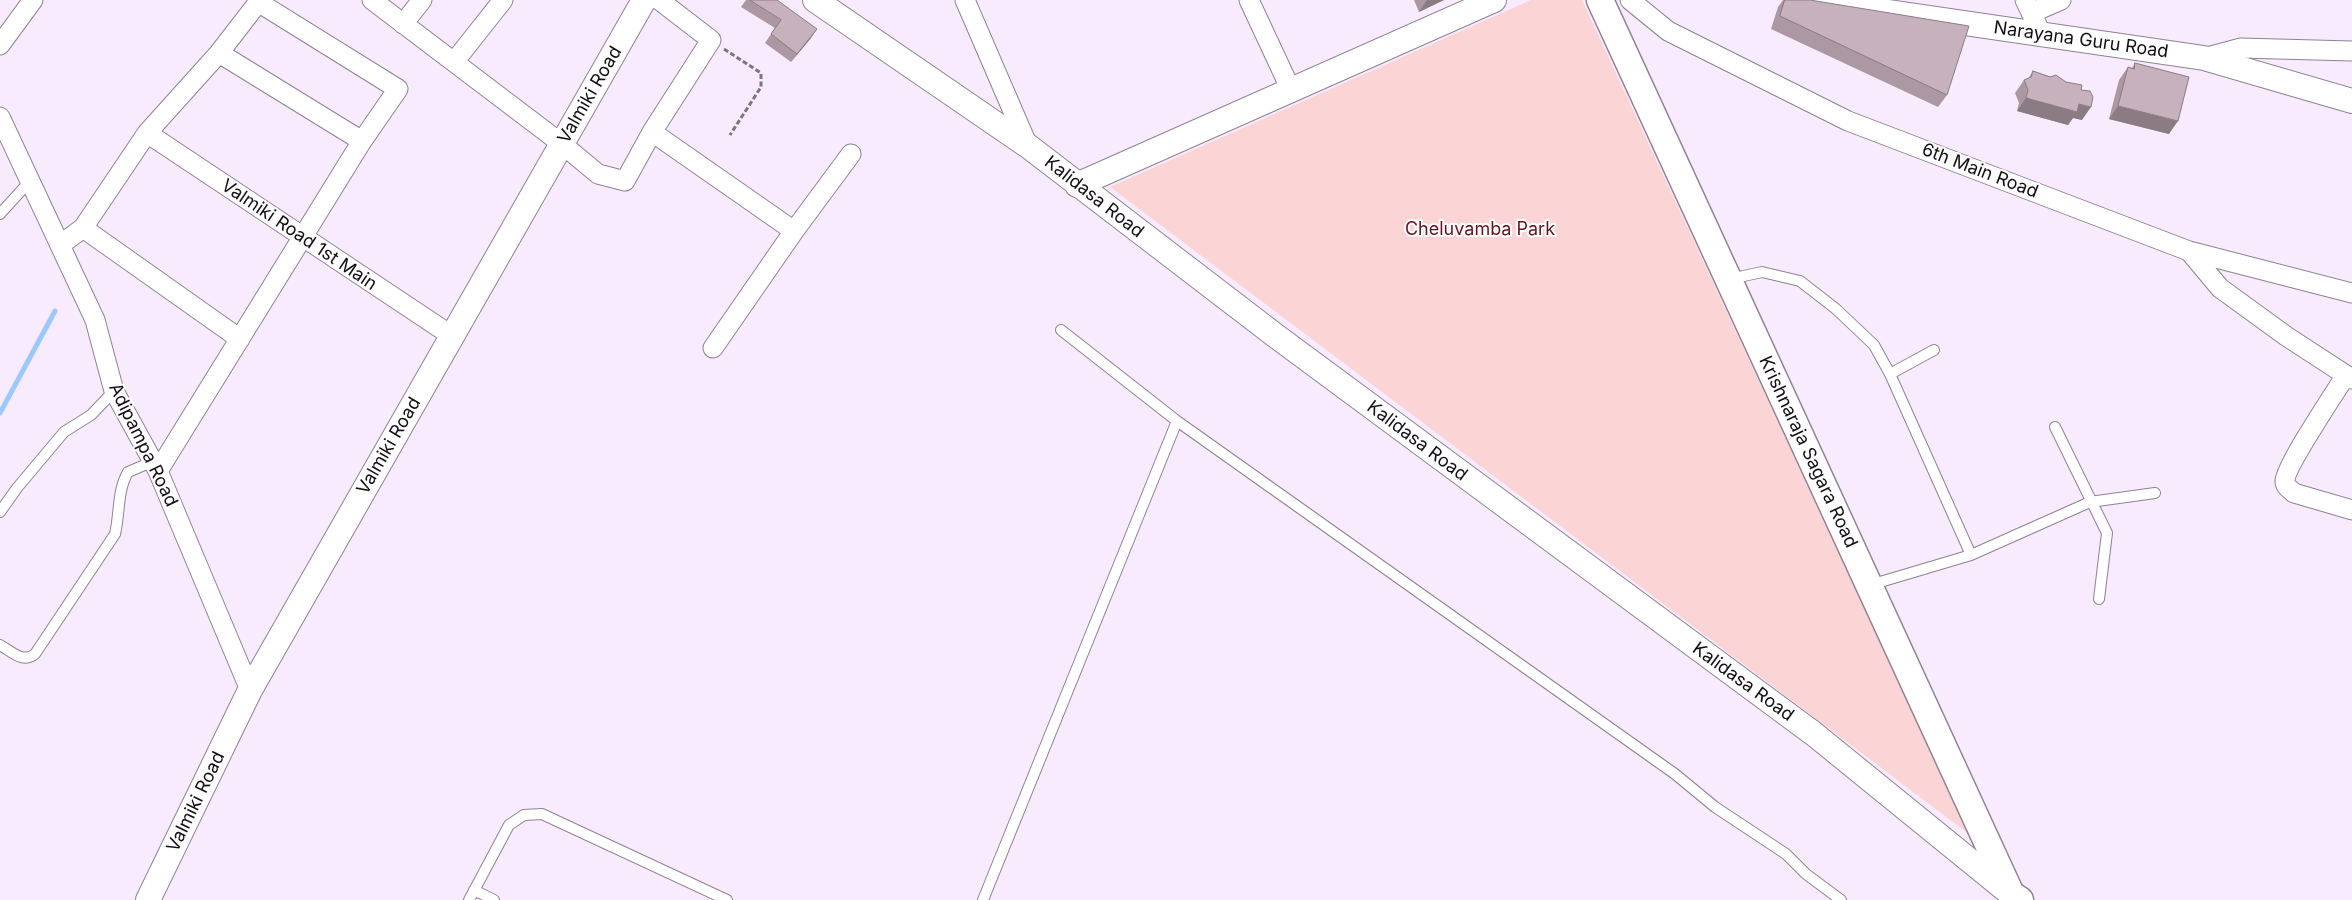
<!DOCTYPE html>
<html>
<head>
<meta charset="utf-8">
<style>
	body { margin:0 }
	canvas { display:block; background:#f8ebfe }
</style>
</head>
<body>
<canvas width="2352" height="900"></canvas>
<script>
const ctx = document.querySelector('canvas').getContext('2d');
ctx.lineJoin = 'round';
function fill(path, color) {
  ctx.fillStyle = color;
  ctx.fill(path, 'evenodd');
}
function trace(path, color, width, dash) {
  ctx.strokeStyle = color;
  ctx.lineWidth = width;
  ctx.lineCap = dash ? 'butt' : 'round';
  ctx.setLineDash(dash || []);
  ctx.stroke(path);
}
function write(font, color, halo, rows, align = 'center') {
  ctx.font = font + ' Inter,sans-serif';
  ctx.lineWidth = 4;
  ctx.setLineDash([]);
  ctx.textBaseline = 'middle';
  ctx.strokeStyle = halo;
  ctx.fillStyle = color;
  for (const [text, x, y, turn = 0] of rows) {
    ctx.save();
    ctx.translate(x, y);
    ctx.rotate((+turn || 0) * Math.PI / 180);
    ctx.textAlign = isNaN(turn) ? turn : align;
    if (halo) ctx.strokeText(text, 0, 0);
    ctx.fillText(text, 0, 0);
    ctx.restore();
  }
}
fill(new Path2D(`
	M1531,0H1582L1969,834L1110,187Z`), '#fbd4d5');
trace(new Path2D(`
	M0,413L55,311`), '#9dc8fd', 5);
const service = new Path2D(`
	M0,214L30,181
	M1730,279L1762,272L1800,281L1836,309L1874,345L1890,374L1971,555L2090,502L2155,493
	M1061,330L1177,421L1675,774L1715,807L1786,854L1806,874L1841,900
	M1890,374L1934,350
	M2055,427L2107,533L2099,599
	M0,512L17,488L64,432L91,415L114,391
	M1870,585L1971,555
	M0,645C11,651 23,664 35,654L115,534C120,513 117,491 128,472L154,461
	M474,890L494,900
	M469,900L509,825L524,815L542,814L727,900
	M983,900L1177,421`);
const minor = new Path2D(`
	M372,0L562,144L598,174L625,181L652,132L794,231
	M965,0L1028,146
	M1249,0L1291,90
	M1630,0L1668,31L1848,121L2189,251L2352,293
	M2025,0L2042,35
	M2031,13L2061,0
	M403,24L422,0
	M0,45L33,0
	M219,53L362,141
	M2204,58L2241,48L2352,51
	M454,62L503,0
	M0,117L95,320L114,391L158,471L250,690
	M652,132L711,40L659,0
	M147,133L452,336
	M83,228L240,339
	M60,245L83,228L147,133L219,53L260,0
	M2189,251L2220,288L2286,336L2352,379
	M713,348L794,231L851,154
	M2346,375C2336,391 2285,467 2285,481C2285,487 2290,489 2294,493L2352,510
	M158,471L362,141L398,89L258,2`);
const tertiary = new Path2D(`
	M815,0L1028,146L1276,336L1814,734L2011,894
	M1806,0L2204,58L2352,101
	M1077,185L1494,0
	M148,900L250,690L644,0`);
const secondary = new Path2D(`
	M1600,0L2011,894L2020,900`);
trace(service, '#8e8294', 12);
trace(minor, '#8e8294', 21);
trace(tertiary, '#8e8294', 26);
trace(secondary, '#8e8294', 29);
trace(new Path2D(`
	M724,49L761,73V87L730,135`), '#7d7581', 3, [5, 2.5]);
trace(service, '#fff', 10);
trace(minor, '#fff', 19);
trace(tertiary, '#fff', 24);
trace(secondary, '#fff', 26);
fill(new Path2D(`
	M746,0H777L811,38L791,62L765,43L775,28L741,7Z
	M1414,0H1444L1419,12Z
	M1783,0H1810L1947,95L1938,107L1771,29L1778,7Z
	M2135,63L2169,134L2109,119L2119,80L2128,67L2132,68Z
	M2033,71L2066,82L2081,90L2082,120L2073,118L2068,125L2017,111L2019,103L2015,93L2024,80L2028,79Z`), '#ab98a2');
fill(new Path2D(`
	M1427,0H1444L1419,12Z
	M817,29L811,38L791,62L797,54Z
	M2026,98L2079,104L2091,107L2082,120L2073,118L2068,125L2017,111Z
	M2118,106L2178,121L2169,134L2109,119Z`), '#8b7c84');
const building = new Path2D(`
	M750,0H777L817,29L797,54L771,34L781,20Z
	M1785,0H1810L1969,26L1947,95L1780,16Z
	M2135,63L2189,77L2178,121L2118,106L2128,67L2134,69Z
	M2033,71L2050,77L2056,75L2066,82L2082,85L2081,90L2090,91L2093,97L2091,107L2079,104L2077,112L2026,98L2028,90L2024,80L2031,77Z`);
fill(building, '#c7b1bc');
trace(building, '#8b7c84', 1);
write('18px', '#120e14', '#fefefe', [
	["Narayana Guru Road",2081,40,8],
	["Valmiki Road",590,95,-60],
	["6th Main Road",1980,171,21],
	["Kalidasa Road",1094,197,38],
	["Valmiki Road 1st Main",299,235,34],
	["Kalidasa Road",1417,441,37],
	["Adipampa Road",143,445,64],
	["Valmiki Road",389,446,-60],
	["Krishnaraja Sagara Road",1808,452,65],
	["Kalidasa Road",1743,682,36],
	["Valmiki Road",196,802,-64]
]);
write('18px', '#631220', '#fefefe', [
	["Cheluvamba Park",1480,230]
]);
</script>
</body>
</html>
